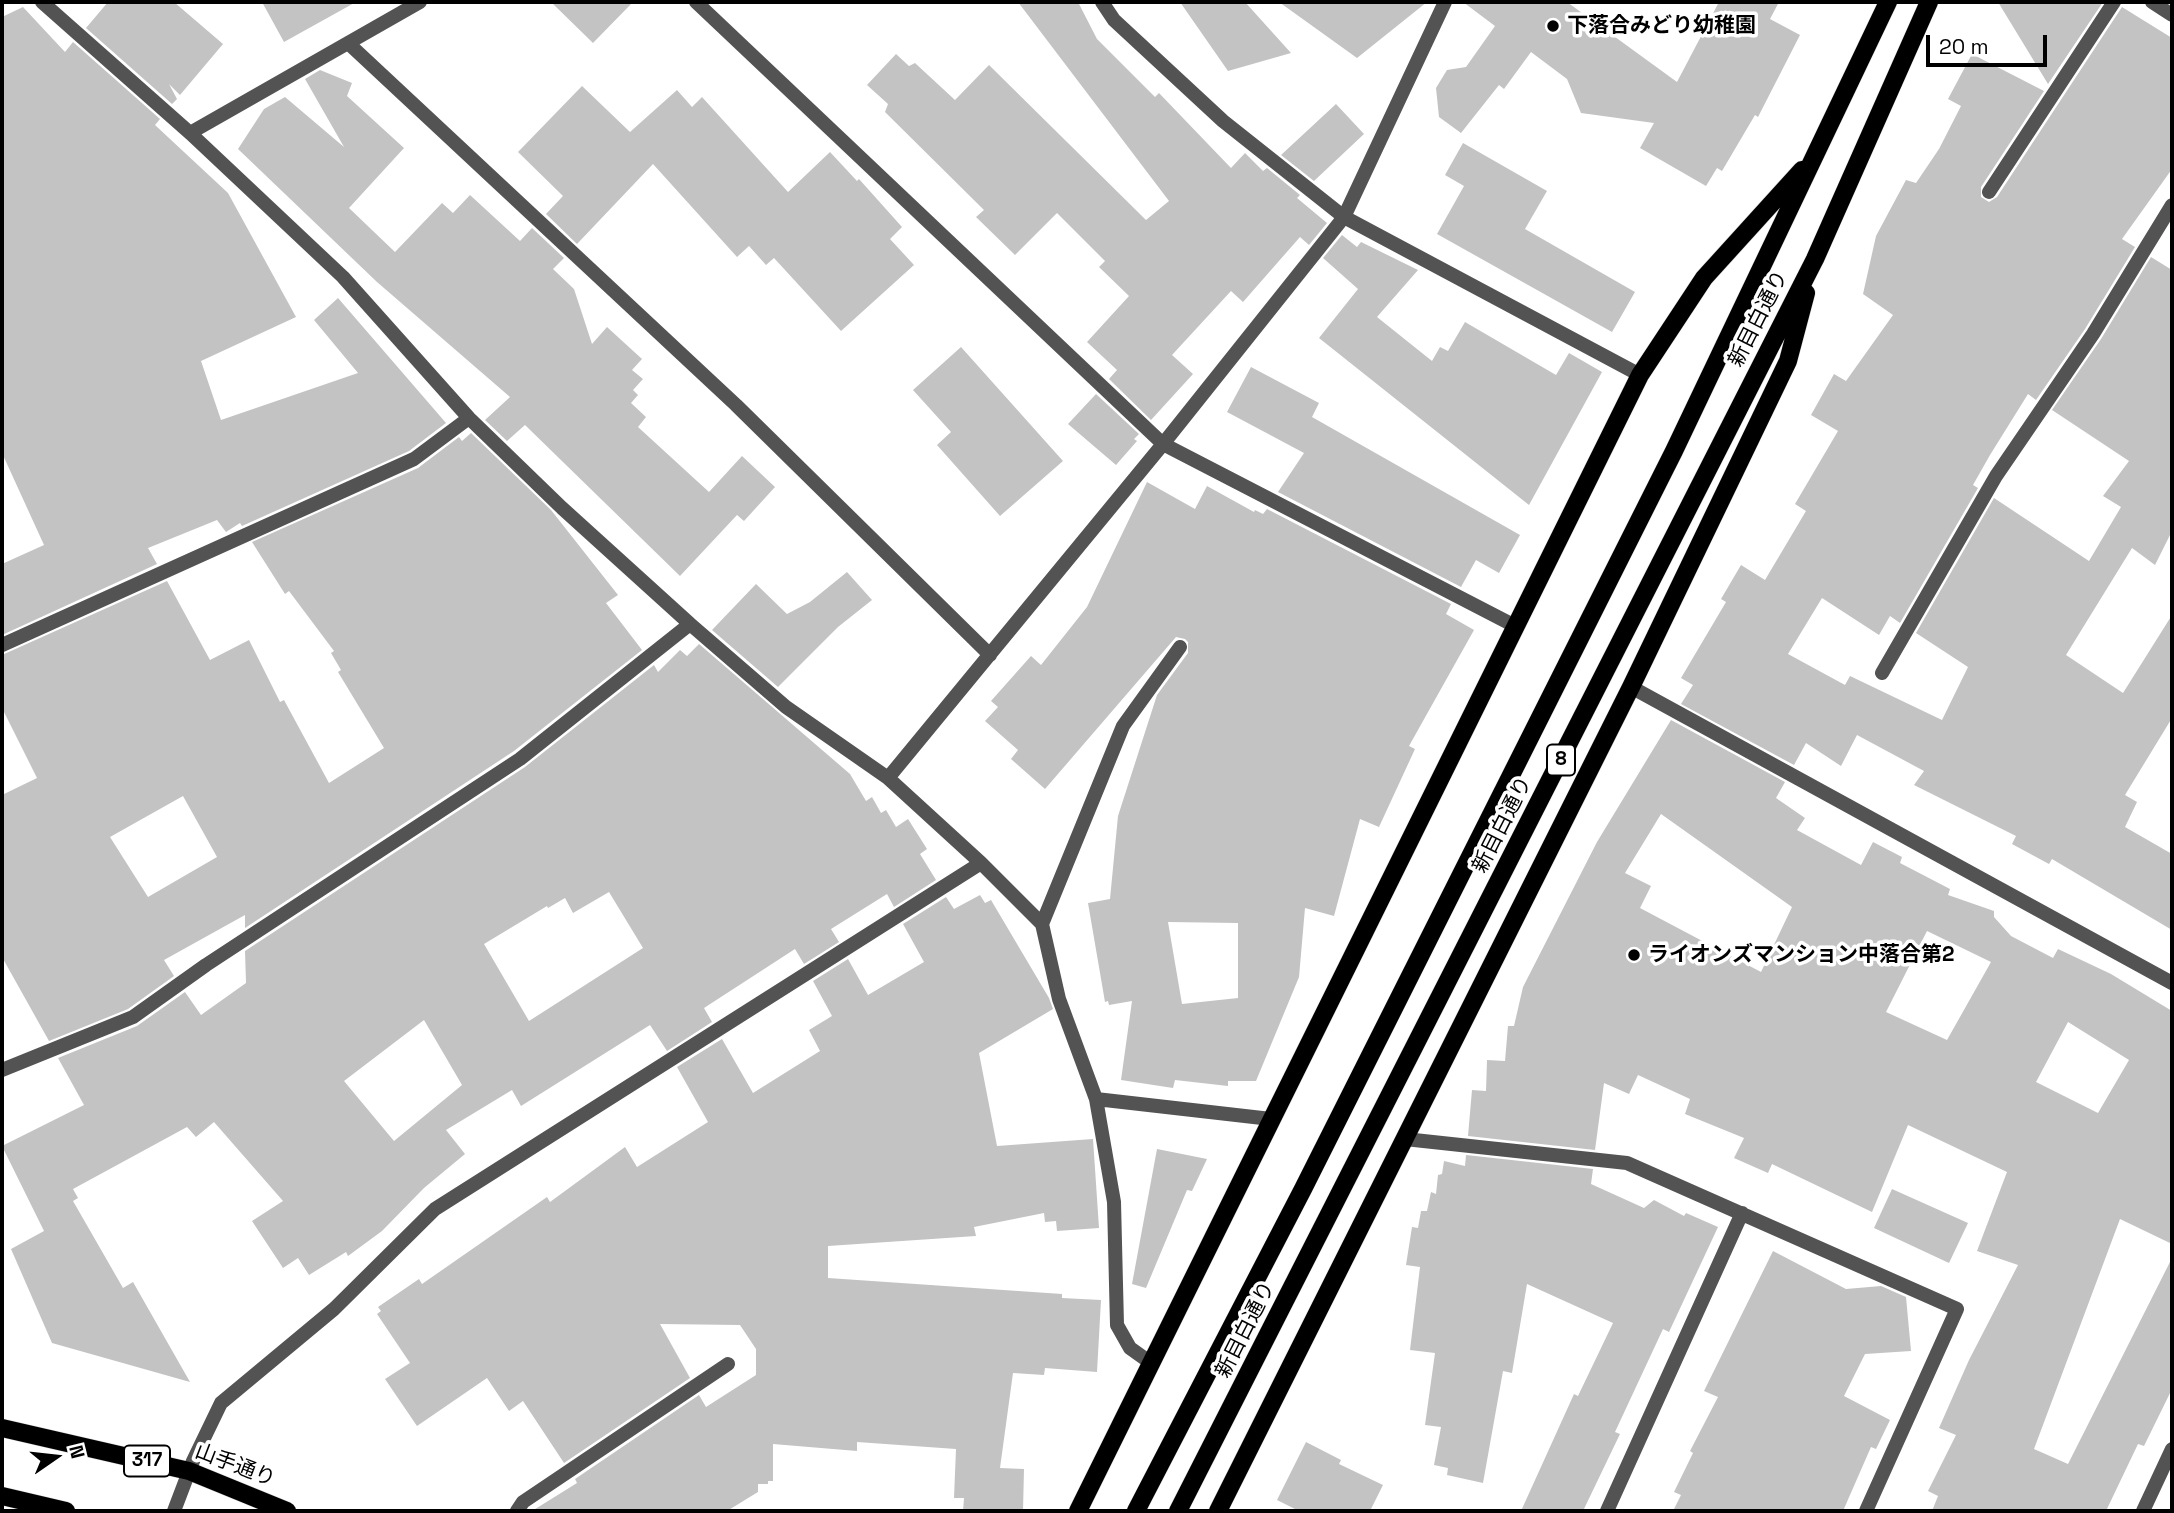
<!DOCTYPE html>
<html>
<head>
<meta charset="utf-8">
<style>
	body { margin:0 }
	#map { position:relative; width:2174px; height:1513px; overflow:hidden; background:#fff; font-family:"Space Grotesk",sans-serif }
	canvas { display:block }
	.frame { position:absolute; inset:0; border:4px solid #000; pointer-events:none }
	.north { position:absolute; left:21px; top:1422px; width:70px; height:70px; -webkit-text-stroke:5px #fff; paint-order:stroke; rotate:76deg; font-size:19px; font-weight:700; line-height:28px; text-align:center; color:#000 }
	.north::after { content:''; display:block; margin:auto; width:24px; height:32px; background:#000; clip-path:polygon(50% 0,100% 100%,50% 72%,0 100%) }
	.scale { position:absolute; left:1926px; top:35px; width:121px; height:32px; box-sizing:border-box; border:4px solid #000; border-top:0; padding-left:9px; font-size:21px; line-height:24px; white-space:nowrap; color:#000; -webkit-text-stroke:5px #fff; paint-order:stroke }
</style>
</head>
<body>
<div id="map">
<canvas width="2174" height="1513"></canvas>
<div class="frame"></div>
<div class="north">N</div>
<div class="scale">20 m</div>
</div>
<script>
const ctx = document.querySelector('canvas').getContext('2d');
ctx.lineJoin = 'round';
function fill(path, color) {
  ctx.fillStyle = color;
  ctx.fill(path, 'evenodd');
}
function trace(path, color, width, dash) {
  ctx.strokeStyle = color;
  ctx.lineWidth = width;
  ctx.lineCap = dash ? 'butt' : 'round';
  ctx.setLineDash(dash || []);
  ctx.stroke(path);
}
function write(font, color, halo, rows, align = 'center') {
  ctx.font = font + ' "Space Grotesk","Noto Sans JP",sans-serif';
  ctx.lineWidth = 7;
  ctx.setLineDash([]);
  ctx.textBaseline = 'middle';
  ctx.strokeStyle = halo;
  ctx.fillStyle = color;
  for (const [text, x, y, turn = 0] of rows) {
    ctx.save();
    ctx.translate(x, y);
    ctx.rotate((+turn || 0) * Math.PI / 180);
    ctx.textAlign = isNaN(turn) ? turn : align;
    if (halo) ctx.strokeText(text, 0, 0);
    ctx.fillText(text, 0, 0);
    ctx.restore();
  }
}
fill(new Path2D(`
	M108,2H174L223,44L180,95L169,84L177,99L172,104L86,28Z
	M262,2H356L284,42Z
	M551,2H633L593,43Z
	M1018,2H1078L1097,39L1155,97L1159,93L1231,168L1245,153L1263,171L1267,168L1300,195L1297,198L1327,223L1309,245L1300,237L1243,302L1231,291L1172,355L1193,374L1151,420L1109,379L1117,370L1087,342L1129,296L1099,267L1105,261L1057,213L1015,255L976,217L984,210L885,112L888,104L867,85L896,54L909,66L915,63L955,100L989,65L1146,220L1169,201Z
	M1180,2H1245L1291,53L1228,71Z
	M1279,2H1427L1357,58Z
	M1463,2H1567L1677,82L1719,2H1779L1770,19L1800,35L1758,117L1755,115L1722,171L1717,168L1706,186L1640,148L1654,123L1581,113L1567,79L1531,52L1504,89L1499,85L1461,133L1439,117L1436,88L1447,70L1466,67L1495,26Z
	M1998,2H2103L2048,84Z
	M23,7L65,52L73,42L160,119L155,125L228,193L296,317L201,361L221,420L358,373L314,320L338,298L446,423L409,451L242,526L240,523L226,532L217,520L148,548L157,564L2,635V564L44,545L2,453V17Z
	M2122,7L2172,38V169L2122,239L2135,247L2085,329L2036,400L2028,394L1990,455L1973,485L1978,488L1900,623L1890,616L1879,635L1822,598L1788,654L1845,685L1850,676L1942,720L1968,667L1916,633L1994,498L2089,561L2121,507L2103,496L2129,461L2052,410L2101,339L2151,257L2172,270V531L2155,565L2132,548L2066,655L2123,693L2172,615V718L2125,795L2137,802L2125,827L2172,854V930L2052,859L2049,864L2012,844L2016,836L1914,785L1924,771L1857,735L1841,766L1806,743L1794,765L1681,704L1693,685L1681,678L1726,602L1721,599L1741,565L1765,580L1806,511L1795,504L1838,431L1811,415L1834,374L1846,381L1893,315L1863,294L1876,236L1906,180L1916,183L1939,149L1961,106L1948,99L1972,54L2044,91L1981,187V197L1989,202L1997,197Z
	M320,70L352,83L347,96L404,148L349,208L395,252L442,203L453,213L470,195L520,241L532,228L564,258L553,269L574,289L592,344L607,327L642,359L632,370L643,379L633,390L638,395L631,403L646,417L638,427L709,492L742,456L775,487L744,521L737,515L680,576L525,425L507,441L485,420L510,397L377,282L238,149L264,109L285,97L344,147L305,79Z
	M582,86L630,132L677,90L692,107L702,97L788,192L830,152L857,181L859,179L902,227L890,239L914,265L841,331L774,258L766,265L749,246L737,257L653,164L577,244L546,214L563,196L518,152Z
	M1336,104L1364,134L1314,181L1281,155Z
	M1463,143L1547,191L1525,229L1635,292L1612,332L1437,234L1464,186L1445,175Z
	M1342,235L1357,247L1361,242L1418,270L1377,317L1432,361L1440,347L1448,351L1465,322L1556,375L1569,353L1602,372L1529,505L1319,338L1358,289L1323,258Z
	M961,347L1063,461L1000,516L937,445L951,432L913,390Z
	M1251,367L1319,403L1312,417L1520,535L1499,573L1476,560L1461,587L1278,492L1304,453L1227,412Z
	M1096,394L1139,434L1134,439L1137,441L1116,465L1068,424Z
	M471,433L551,510L618,595L606,603L642,650L514,751L245,928V915L164,960L174,976L128,1009L49,1041L2,957V795L37,778L2,708V655L167,581L210,660L249,640L280,702L284,700L329,783L384,748L338,672L341,670L331,653L334,651L289,591L285,594L252,542L418,468L459,437L462,441ZM183,796L217,857L148,897L110,837Z
	M1147,482L1195,509L1207,486L1254,512L1255,510L1263,514L1267,509L1451,604L1446,614L1474,630L1409,746L1415,749L1379,827L1360,819L1334,916L1305,908L1299,977L1256,1081H1228V1086L1175,1080L1173,1088L1121,1080L1132,1001L1109,1005L1108,1001L1105,1002L1088,903L1110,899L1118,816L1157,695L1188,653V642L1185,639L1176,637L1045,789L1011,759L1018,750L985,721L998,707L991,701L1031,656L1041,665L1087,607ZM1168,922L1238,923V998L1182,1004Z
	M847,572L872,600L838,627L778,687L712,630L756,584L787,614L810,602Z
	M699,644L850,774L866,801L872,797L881,813L886,810L896,827L908,819L927,849L920,854L936,880L894,907L887,894L831,929L839,942L804,964L795,949L704,1008L712,1022L667,1051L650,1025L521,1106L512,1090L446,1130L465,1154L424,1188L382,1231L348,1256L346,1252L309,1275L298,1258L283,1268L252,1221L283,1201L214,1122L196,1137L187,1127L73,1189L78,1198L73,1201L123,1288L133,1282L190,1382L52,1343L11,1249L44,1231L2,1146L84,1105L58,1058L137,1026L185,992L201,1015L246,983L245,951L525,767L654,665L658,672L680,650L687,656ZM609,892L643,948L529,1021L484,944L547,906L548,908L565,898L573,913ZM424,1020L462,1085L394,1141L344,1081Z
	M1671,720L1785,782L1776,798L1805,818L1797,830L1861,865L1873,842L1902,857L1900,863L1950,889L1948,895L1994,911V917L2011,936L2053,958L2058,949L2111,974L2172,1011V1244L2120,1219L2034,1449L2068,1464L2172,1258V1389L2144,1446L2138,1444L2106,1511H1932L1938,1496L1928,1491L1956,1435L1939,1428L1969,1360L2018,1265L1977,1251L2007,1172L1908,1125L1872,1212L1772,1164L1768,1173L1734,1158L1744,1138L1685,1114L1690,1099L1638,1075L1629,1094L1604,1083L1595,1150L1468,1136L1472,1090L1486,1091L1487,1060L1505,1061L1508,1026H1514L1523,987L1597,842ZM1661,814L1792,907L1761,972L1640,908L1651,886L1625,873ZM1927,931L1991,962L1947,1040L1886,1012ZM2068,1022L2129,1060L2098,1113L2036,1082Z
	M980,895L985,903L991,900L1049,998L1053,1009L979,1053L997,1146L1093,1139L1099,1228L1057,1231L1056,1221L1045,1222L1044,1213L974,1227L976,1236L828,1246V1278L1062,1294V1298L1101,1300L1097,1372L1045,1368L1044,1375L1013,1373L1000,1468L1024,1469L1023,1511H963L964,1498H954L956,1449L857,1442V1451L773,1444V1481H768V1484H758V1492L727,1511H532L577,1483L575,1479L699,1395L706,1407L756,1375V1349L740,1325L660,1324L690,1378L564,1463L523,1401L509,1411L487,1378L417,1426L385,1379L410,1363L377,1314L381,1311L378,1307L419,1279L422,1284L547,1197L550,1202L625,1147L637,1167L708,1122L677,1067L722,1039L753,1093L820,1051L809,1030L832,1016L813,981L848,959L868,995L924,962L903,924L946,897L954,909Z
	M1157,1149L1207,1159L1192,1191L1187,1190L1146,1288L1132,1284Z
	M1466,1155L1593,1169L1591,1184L1644,1208L1654,1200L1684,1216L1686,1213L1718,1227L1669,1332L1663,1329L1615,1432L1620,1434L1583,1511H1521L1574,1394L1578,1396L1613,1323L1527,1284L1512,1373L1503,1371L1483,1483L1447,1475L1448,1468L1434,1465L1441,1427L1425,1425L1435,1353L1410,1350L1420,1267L1406,1265L1412,1227L1418,1228L1421,1211H1427L1431,1192L1436,1194L1438,1175L1442,1174L1444,1161L1465,1166Z
	M1892,1189L1968,1223L1949,1263L1874,1228Z
	M1773,1251L1846,1289L1881,1286L1906,1297L1911,1351L1865,1354L1844,1396L1890,1420L1876,1449L1871,1447L1843,1511H1673L1681,1495L1674,1492L1693,1453L1690,1451L1718,1397L1704,1391Z
	M1306,1442L1341,1460L1339,1464L1383,1485L1370,1511H1299L1277,1500Z`), '#c3c3c3');
const primary = new Path2D(`
	M2,1428L189,1471L287,1511
	M2,1496L66,1511
	M1078,1511L1640,375L1704,278L1802,170
	M1136,1511L1303,1189L1674,451L1888,2
	M1178,1511L1815,259L1929,2
	M1218,1511L1631,687L1788,361L1806,293`);
trace(primary, '#dbdbdb', 19);
trace(new Path2D(`
	M42,2L190,133L343,277L469,418L562,508L690,624L786,707L888,778L981,863L1042,924L1059,999L1096,1099L1114,1202L1117,1325L1130,1348L1151,1363
	M696,2L1163,444L1515,626
	M1102,2L1114,20L1223,121L1344,217L1640,375
	M2152,2L2172,15
	M348,43L736,405L990,655
	M190,133L420,2
	M1989,192L2114,2
	M2,645L414,459L469,418
	M1882,673L1996,476L2093,334L2172,205
	M1631,687L2172,983
	M888,778L1163,444L1344,217L1445,2
	M1042,924L1123,726L1180,647
	M2,1070L133,1017L206,965L520,759L690,624
	M1096,1099L1271,1119
	M1405,1139L1627,1163L1957,1309L1866,1511
	M174,1511L193,1461L221,1403L334,1309L435,1209L981,863
	M517,1511L523,1502L728,1364
	M1607,1511L1742,1213
	M2143,1511L2172,1449`), '#535353', 14);
trace(primary, '#000', 18);
for (const [x, y, r, color] of [
	[1553,26,7,"#000"],
	[1634,955,7,"#000"]
]) {
  const dot = new Path2D();
  dot.arc(x, y, r, 0, 2 * Math.PI);
  ctx.fillStyle = color;
  ctx.fill(dot);
  trace(dot, '#fff', 2.5);
}
for (const [x, y, w] of [
	[1561,760,28],
	[147,1461,46]
]) {
  const box = new Path2D();
  box.roundRect(x - w / 2, y - 15.5, w, 31, 5);
  ctx.fillStyle = '#fff';
  ctx.fill(box);
  trace(box, '#000', 2);
}
write('bold 19px', '#000', null, [
	["8",1561,760],
	["317",147,1461]
]);
write('bold 21px', '#000', '#fff', [
	["下落合みどり幼稚園",1567,26],
	["ライオンズマンション中落合第2",1648,955]
], 'left');
write('21px', '#000', '#fff', [
	["新目白通り",1759,319,-63],
	["新目白通り",1503,825,-63],
	["新目白通り",1246,1330,-63],
	["山手通り",235,1466,21]
]);
</script>
</body>
</html>
